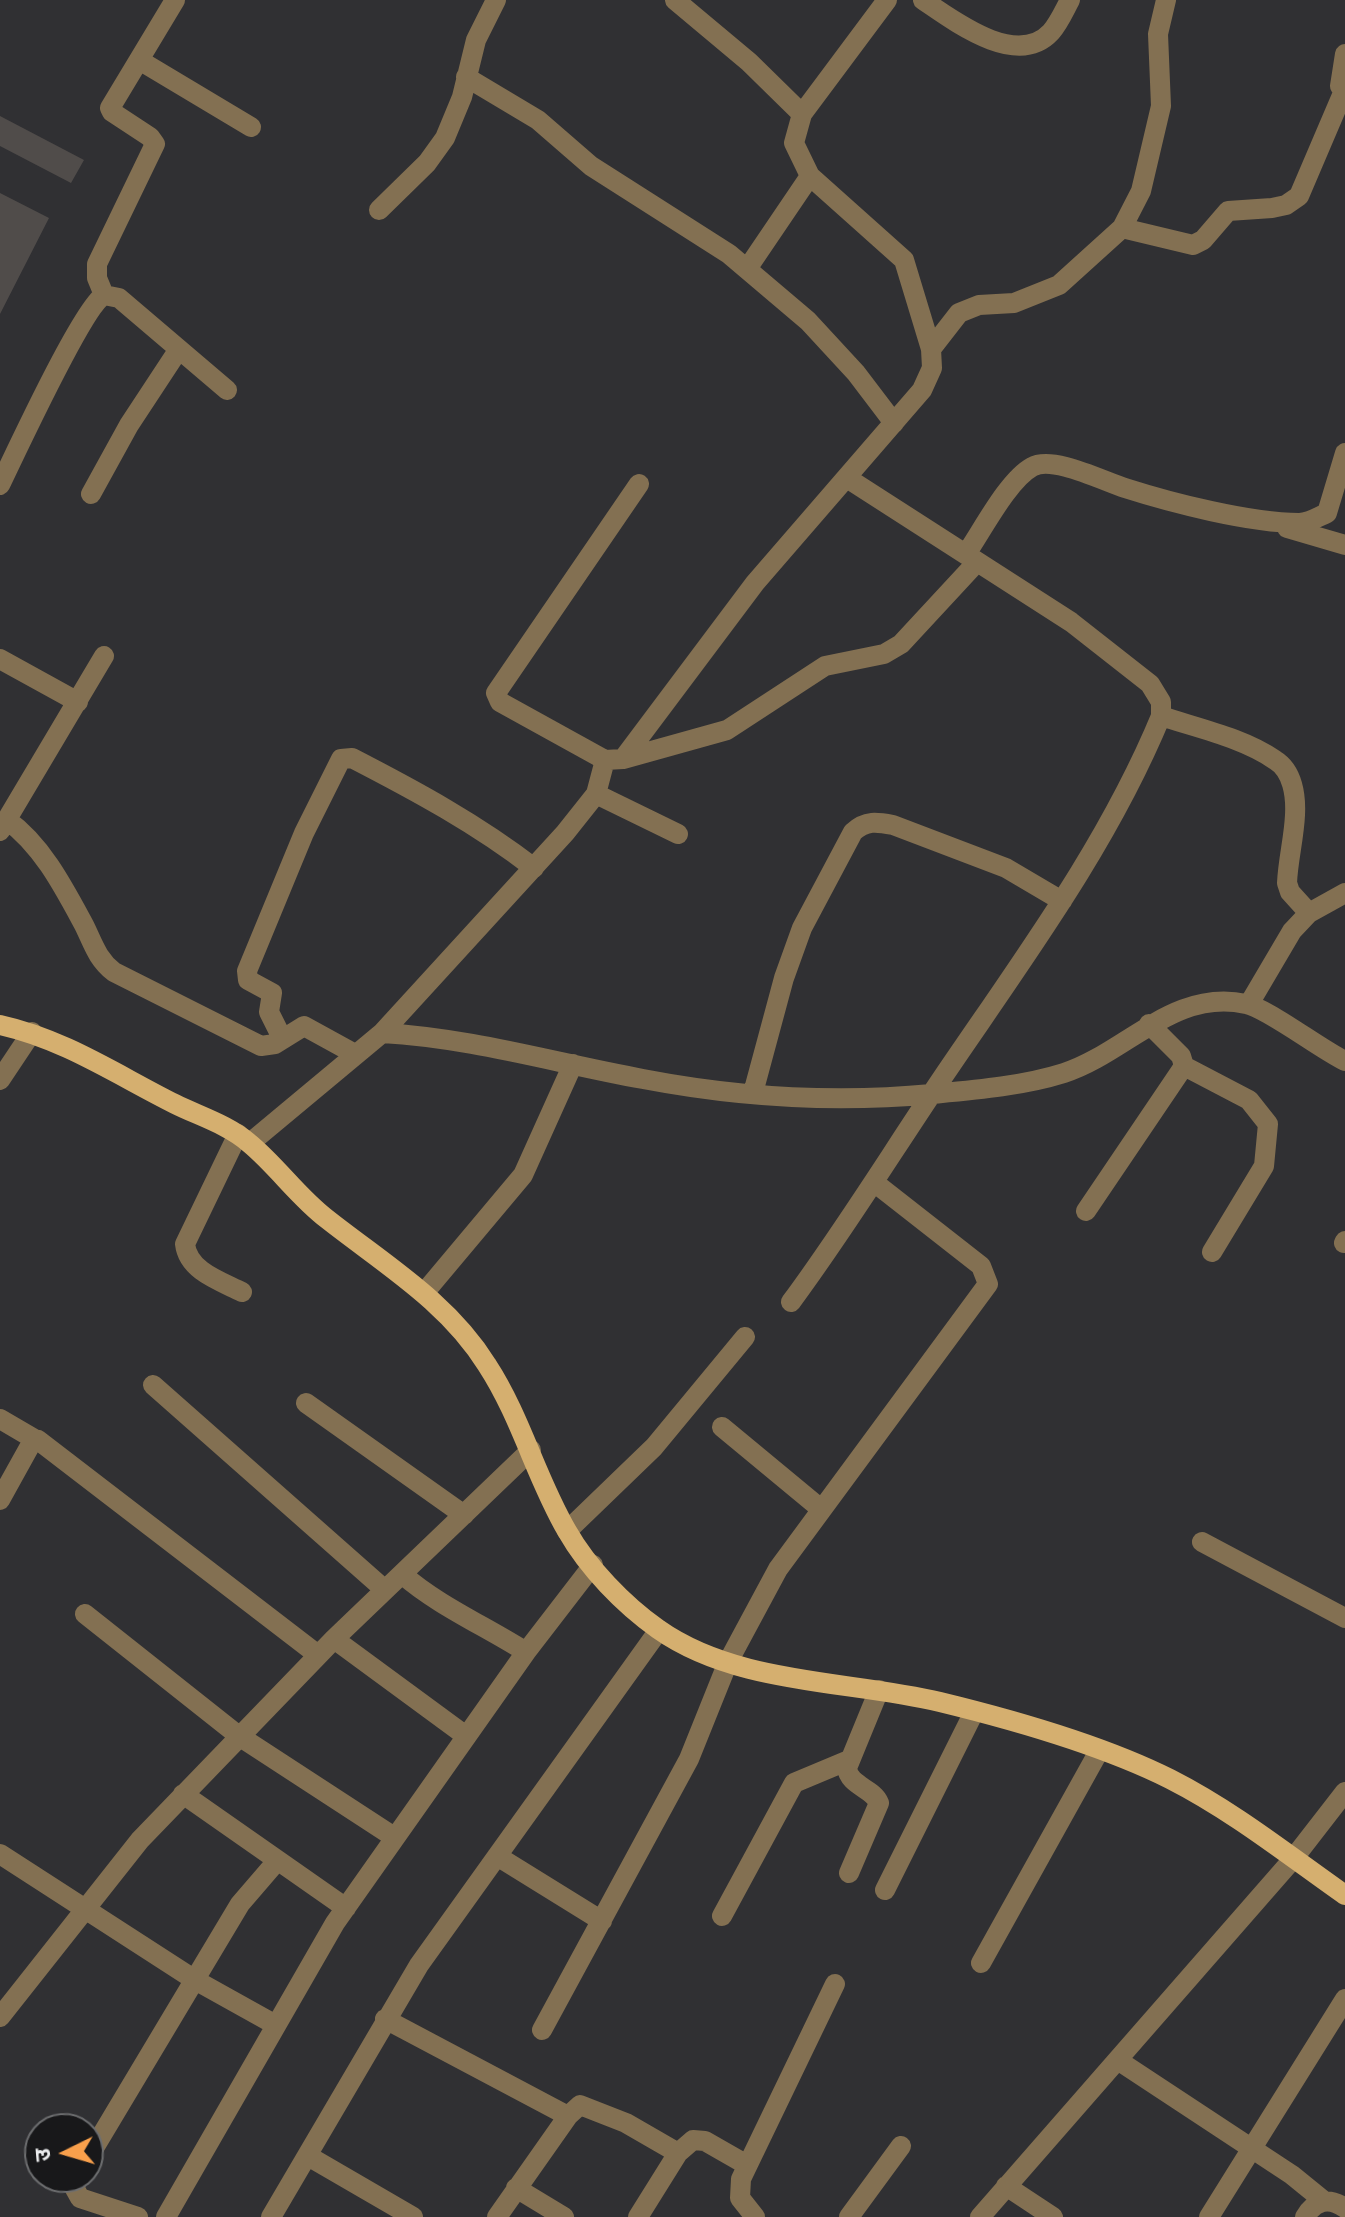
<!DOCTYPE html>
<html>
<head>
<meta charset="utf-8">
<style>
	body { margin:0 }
	#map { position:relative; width:1345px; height:2217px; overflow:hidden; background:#303033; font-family:Inter,"Noto Sans Devanagari",sans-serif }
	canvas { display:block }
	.north { position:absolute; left:24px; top:2113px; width:80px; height:80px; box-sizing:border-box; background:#18181a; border:2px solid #6c6d6f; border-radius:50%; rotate:265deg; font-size:22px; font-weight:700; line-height:32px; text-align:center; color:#ebecee }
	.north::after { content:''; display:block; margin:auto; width:28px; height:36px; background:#f9a04c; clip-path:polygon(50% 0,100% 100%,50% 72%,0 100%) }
</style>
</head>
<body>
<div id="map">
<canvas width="1345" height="2217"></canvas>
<div class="north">उ</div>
</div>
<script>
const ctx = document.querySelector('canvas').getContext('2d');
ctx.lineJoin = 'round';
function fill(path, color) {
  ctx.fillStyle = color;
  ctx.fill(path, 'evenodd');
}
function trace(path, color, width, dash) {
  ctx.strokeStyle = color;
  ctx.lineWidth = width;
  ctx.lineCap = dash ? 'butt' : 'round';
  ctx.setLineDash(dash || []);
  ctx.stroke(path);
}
fill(new Path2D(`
	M0,116L84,160L71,183L0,146Z
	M0,193L49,218L0,314Z`), '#504c4a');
trace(new Path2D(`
	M675,0L749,62L802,114
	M923,0C954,21 1017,69 1051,32C1059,23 1064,11 1070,0
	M1345,54L1340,86L1345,94
	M139,60L251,127
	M466,77L538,120L591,166L729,254L808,321L856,373L894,423
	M379,210L427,163L445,138L462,97L476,40L496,0
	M1122,228L1193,245L1203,240L1228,211L1272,208L1286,205L1299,196L1343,93
	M747,269L810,176
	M104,295L97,278V264L155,144L150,137L112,112L110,108L175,0
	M931,349L959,313L979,305L1014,303L1059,285L1122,228L1141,191L1161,106L1158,34L1166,0
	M639,484L496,693L500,702L605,760L623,759L727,730L825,666L884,654L901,644L977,562
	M0,485C15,454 83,307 104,295L119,298L227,390
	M91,494L129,425L179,349
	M1287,528L1345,545
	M966,554C982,531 1008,480 1032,467C1052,455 1103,481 1125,488C1172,503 1250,523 1299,523C1309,523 1318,517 1327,513L1345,453
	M0,659L78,702
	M1161,716C1197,728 1244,738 1275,760C1293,771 1296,796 1295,815C1294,838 1288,860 1287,883L1290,892L1309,913
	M623,759L755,583L922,390L932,368L931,349L904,260L810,176L794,143L802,114L887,0
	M596,794L678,834
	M7,820C42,845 64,888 84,925C93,943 97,959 114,972L261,1046L275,1044L304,1026L355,1054
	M0,831L104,656
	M1249,1004L1292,931L1309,913L1345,893
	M382,1033L565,833L596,794L605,760
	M282,1038L269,1012L272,993L248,980L247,971L304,833L341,759L352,758C416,791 477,824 534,868
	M1184,1066L1249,1100L1268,1124L1264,1166L1212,1252
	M0,1080L32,1032
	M753,1093L784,978L802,928L853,832C866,820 877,822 893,825L1006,868L1062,901
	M238,1134L185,1244C188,1271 220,1281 242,1292
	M250,1143L382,1033C472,1038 555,1063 643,1079C737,1097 838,1103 932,1094C975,1090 1023,1086 1064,1073C1126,1053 1174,988 1246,1004C1267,1008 1320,1049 1345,1061
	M1086,1211L1184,1066L1181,1056L1149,1024
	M1344,1243L1345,1241
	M424,1293L523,1175L573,1064
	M791,1302C848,1225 897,1144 951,1065C1028,952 1109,842 1161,716V702L1150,684L1071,622L847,478
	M153,1385L385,1590
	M306,1403L464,1515
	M0,1419L36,1440
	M722,1427L821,1509
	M0,1500L31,1444L38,1440L318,1655
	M567,1531L654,1447L745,1337
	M1202,1542L1345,1618
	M402,1574C437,1605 485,1626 526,1652
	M85,1614L239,1736L394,1837
	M334,1639L466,1736
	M183,1794L346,1908
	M0,1854L195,1980L274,2024
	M497,1856L602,1921
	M849,1873L879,1803C873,1788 849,1786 847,1768L879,1690
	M885,1890L974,1712
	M722,1916L794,1783L849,1760
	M981,1963L1099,1751
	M0,2017L140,1840L334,1639L531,1450
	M385,2019L568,2116
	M542,2030L689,1759L728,1662L778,1569L988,1284L981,1266L875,1183
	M1119,2061L1292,2175L1324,2201
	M308,2156L413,2217
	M88,2158L240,1904L277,1861
	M77,2177L75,2189L80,2198L138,2217
	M1006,2186L1053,2217
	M516,2188L564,2217
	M166,2217L335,1923L526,1652L593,1565
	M271,2217L419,1965L659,1630
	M497,2217L568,2116L580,2105L626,2123L678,2153
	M638,2217L678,2153L693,2140L705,2141L747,2165
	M755,2217L740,2198L741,2179L835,1984
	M849,2217L901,2146
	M980,2217L1293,1859L1345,1792
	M1209,2217L1345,1999
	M1305,2217C1315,2200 1329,2197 1345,2208`), '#837052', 20);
trace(new Path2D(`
	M0,1025C64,1039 117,1075 175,1104C199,1116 229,1125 249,1143C277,1166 298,1197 327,1219C384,1264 448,1302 487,1365C521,1417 536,1478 567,1531C588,1568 624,1605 658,1629C737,1685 848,1680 940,1702C1014,1720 1102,1745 1170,1779C1233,1811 1288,1855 1345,1895`), '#d5af6f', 20);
</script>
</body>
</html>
